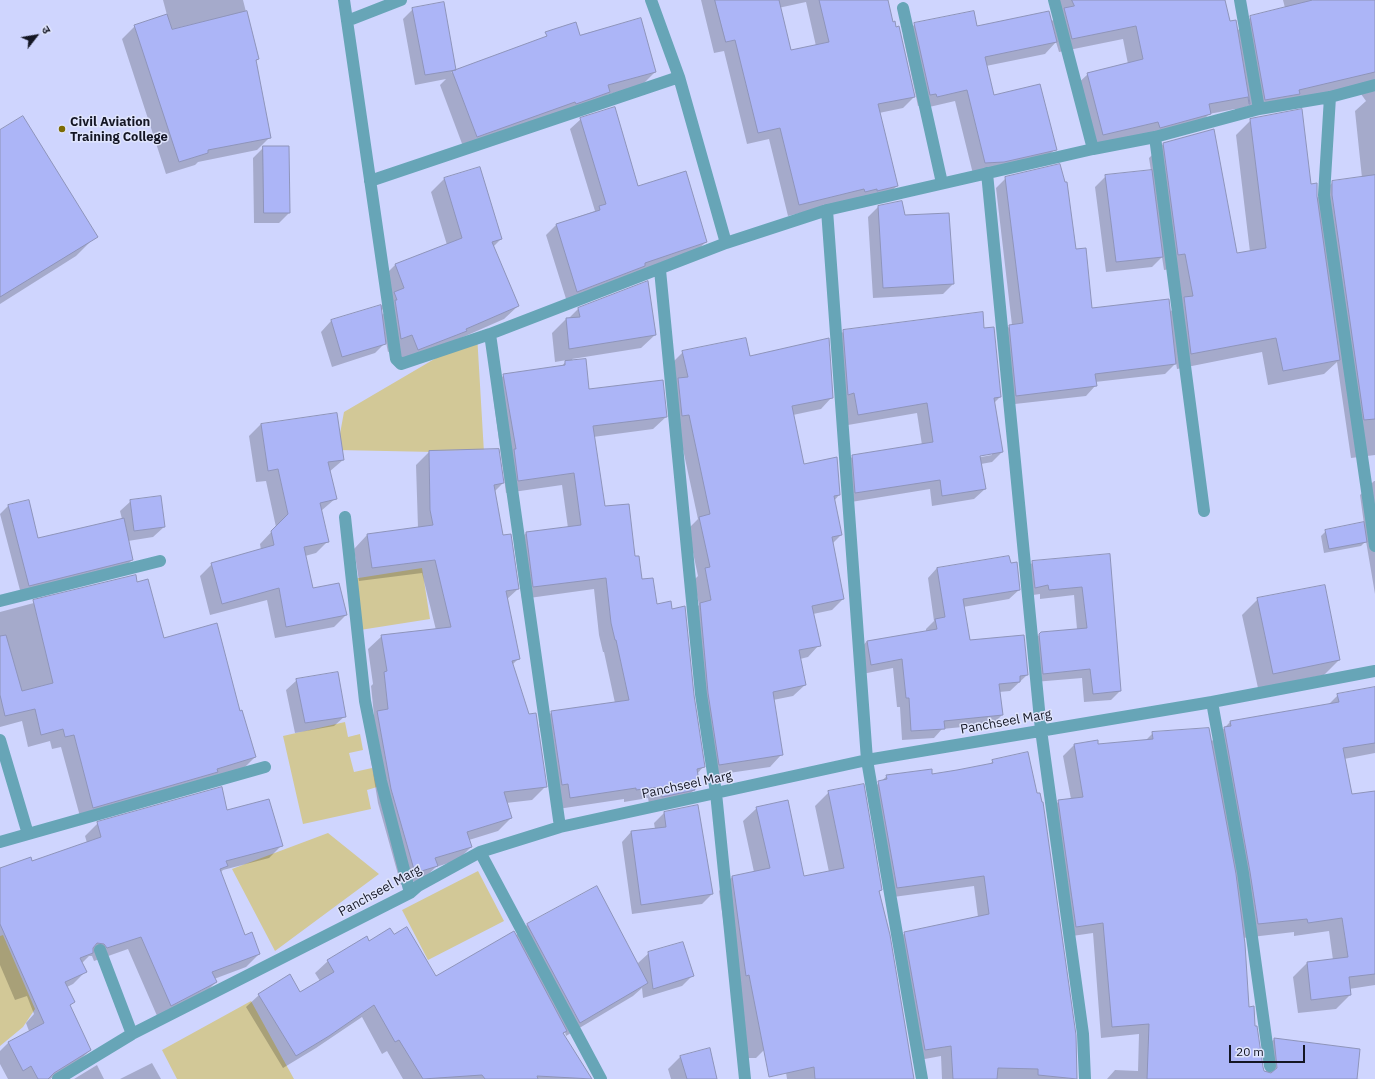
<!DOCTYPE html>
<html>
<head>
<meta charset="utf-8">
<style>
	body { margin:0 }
	#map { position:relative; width:1375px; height:1079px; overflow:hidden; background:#cfd5fe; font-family:"IBM Plex Sans","Noto Sans Devanagari",sans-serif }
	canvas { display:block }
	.north { position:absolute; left:16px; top:16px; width:40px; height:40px; -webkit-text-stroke:3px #dfe4fc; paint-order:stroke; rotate:59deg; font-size:11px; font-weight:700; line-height:16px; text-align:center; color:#141624 }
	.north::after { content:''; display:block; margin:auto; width:14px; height:18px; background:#141624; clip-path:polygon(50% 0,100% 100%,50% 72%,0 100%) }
	.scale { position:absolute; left:1229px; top:1045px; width:76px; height:18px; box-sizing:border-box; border:2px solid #141624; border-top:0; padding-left:5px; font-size:12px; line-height:14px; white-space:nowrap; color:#141624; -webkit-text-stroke:3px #dfe4fc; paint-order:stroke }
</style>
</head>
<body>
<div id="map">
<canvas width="1375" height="1079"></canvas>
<div class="north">उ</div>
<div class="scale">20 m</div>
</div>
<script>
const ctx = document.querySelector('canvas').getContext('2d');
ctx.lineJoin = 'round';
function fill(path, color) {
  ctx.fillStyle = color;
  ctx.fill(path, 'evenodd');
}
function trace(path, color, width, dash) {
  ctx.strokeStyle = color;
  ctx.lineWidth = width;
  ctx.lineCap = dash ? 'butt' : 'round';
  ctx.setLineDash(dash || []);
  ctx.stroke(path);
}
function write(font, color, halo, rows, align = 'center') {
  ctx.font = font + ' "IBM Plex Sans",sans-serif';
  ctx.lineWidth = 3;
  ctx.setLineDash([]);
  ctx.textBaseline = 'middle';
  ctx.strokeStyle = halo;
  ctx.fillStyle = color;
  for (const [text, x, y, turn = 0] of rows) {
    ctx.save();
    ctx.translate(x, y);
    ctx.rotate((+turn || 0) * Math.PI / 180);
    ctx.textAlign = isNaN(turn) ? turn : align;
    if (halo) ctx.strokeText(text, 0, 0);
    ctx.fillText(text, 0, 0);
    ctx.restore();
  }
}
fill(new Path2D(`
	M477,334L484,453L337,450L344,412Z
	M422,568L430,619L360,630L352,579Z
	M345,722L348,737L360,734L363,750L349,753L354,772L372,768L377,787L367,790L371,809L303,824L283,736Z
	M328,833L379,874L275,951L232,869Z
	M478,871L504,921L428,960L402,910Z
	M3,935L35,1009L23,1027L0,1046V936Z
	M251,1001L294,1079H177L162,1050Z`), '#d2c897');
fill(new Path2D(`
	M163,0H243L258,59L255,62L270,137L257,150L198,162L195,165L166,174L122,39L135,26L167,15Z
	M701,0H743L755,25L781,15L791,51L816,46L806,2L755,13L751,0H887L892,23L894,22L895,28H899L914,97L903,108L879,113L897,186L885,197L866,202V200L853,203V200L788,216L769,139L747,144L724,51L714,53Z
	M1058,0H1224L1230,23L1237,31L1251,17L1285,8L1283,0H1375V455L1351,458L1337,362L1324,374L1268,385L1262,352L1177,369L1176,363L1165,374L1095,382L1096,385L1086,396L1006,405L999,336L1010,326L1012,325L996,188L1006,178L1075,250L1091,310L1169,313L1178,304L1171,269L1164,270L1162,257L1152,267L1106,272L1095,187L1106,176L1151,171L1149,158L1164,143L1237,254L1250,252L1236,135L1251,120L1311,185L1316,199L1333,182L1362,178L1355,111L1366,101L1361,94L1249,116L1247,106L1236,117L1235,109L1209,114L1197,127L1090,147L1074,87L1088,74L1128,64L1123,39L1059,52L1056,42L1045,54L986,66L993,96L1055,149L1044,161L973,174L955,101L925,108L924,105L918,106L903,36L915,24L976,27L1051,22L1059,14Z
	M413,9L455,69L451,73L475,64L655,72L642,85L607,95L596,105L464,149L440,85L446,79L415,85L403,19Z
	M581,119L637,187L706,242L695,252L567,302L546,235L557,224L595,211L570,129Z
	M0,131L96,236L76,256L0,304Z
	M264,147L289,213L279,223H254L253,158Z
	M444,179L501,239L493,247L518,306L504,319L404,363L398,348L388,352L386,342L375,353L332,367L321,332L331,321L380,306L381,316L384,313L381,306L389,298L382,278L395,265L447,245L431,192Z
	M878,207L904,216L953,284L943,294L873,298L868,217Z
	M647,283L655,335L641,348L572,359L588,390L666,417L653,429L593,437L604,507L634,557L641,580L656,606L693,695L703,767L697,774L698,781L693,785L694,790L682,802L650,809L648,798L624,802V799L558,809L539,724L552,712L615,703L604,652H603L599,635L594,589L522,599L514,545L526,533L568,528L562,485L506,493L492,387L504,375L561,367L567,360L555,362L552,333L566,319H568L578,309Z
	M983,329L1000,397L994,403L1002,452L992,462L981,464L985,489L974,499L932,506L930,489L845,503L843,466L853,456L922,445L917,413L848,425L833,341L844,331ZM992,453V455L976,458L975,456Z
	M683,352L749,358L832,397L821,409L793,415L803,465L839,495L834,501L841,535L832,544L843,599L832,610L813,614L819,645L808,657L800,659L805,685L793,696L773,700L781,755L770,767L708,776L689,615L699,605L694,580L698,576L688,529L698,519L678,426L671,364Z
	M261,424L343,460L329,472L336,498L321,511L328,541L316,553L305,556L312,590L346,615L334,627L275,638L267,600L210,615L200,576L212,564L261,550L260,544L276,527L266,481L256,482L249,436Z
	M429,452L503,483L494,492L502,536L518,589L506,600L519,658L512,665L546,786L532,800L506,803L511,818L498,831L469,840L471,847L458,860L436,867L423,879L401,885L378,803L365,725L374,715L371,686L373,684L368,649L382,636L436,630L422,573L359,581L354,549L367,535L418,528L416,465Z
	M1374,481H1375V594L1366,541L1361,546L1324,553L1321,536L1326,531L1364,524L1360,495Z
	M29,501L38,539L122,519L120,511L131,501L164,527L153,537L128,541L132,560L123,569L21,594L0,514L8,506Z
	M1109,555L1120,691L1111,700L1084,702L1082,678L1034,682L1031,643L1041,633L1077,629L1074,595L1040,599V594L1026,596L1024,571L1033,562Z
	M937,568L1019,590L1009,599L963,607L969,641L1027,675L1010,691L999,692L1002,715L993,724L942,729L934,738L902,740L900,707H897L893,668L862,674L858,651L867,641L926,632V629L934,621L928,578Z
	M135,576L136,583L163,639L240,712L255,757L242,770L81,820L61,747L52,749L50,741L28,747L22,721L0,727V612Z
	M1258,599L1339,660L1324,675L1258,688L1242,615Z
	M297,680L345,716L334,726L295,733L286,690Z
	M1375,688V753L1344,759L1354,811L1375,843V985L1349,989L1350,995L1336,1009L1298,1013L1293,977L1307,963L1333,960L1329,931L1294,936V932L1243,938L1248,1008L1263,1071L1266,1072L1264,1050L1274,1039L1359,1050L1347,1077L1360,1079H1107L1115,1070L1138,1071L1139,1034L1101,1038L1093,933L1065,937L1048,812L1059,801L1071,799L1063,756L1074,745L1097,741V745L1146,740L1153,733L1211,742L1230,722L1328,705L1338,695Z
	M993,761L1075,1035L1077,1079H942L941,1056L914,1061L894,943L905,933L978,917L974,886L886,898L868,793L887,776L931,775L989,765Z
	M829,792L881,890L878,893L913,1079H787L773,990L770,1044L756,1058H748L733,989L719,891L732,877L754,872L743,821L757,808L803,877L829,872L815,806Z
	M227,811L281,846L269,858L223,870L220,873L244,936L259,954L246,967L214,979L216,982L203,995L158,1018L128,949L94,961L92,956H89L82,963L85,972L73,984L67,987L74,1002L69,1006L90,1050L77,1063L50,1079H8L0,1064V1051L8,1043L29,1031L26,1023L34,1014L27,996L15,1000L0,965V869L31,862L87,843L85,836L98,823Z
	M664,813L712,894L702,904L632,914L622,842L631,832L655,829L654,823Z
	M527,925L639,968L638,963L649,953L692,976L682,986L643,998L642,988L633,996L566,1036L565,1032L563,1034L588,1075L584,1079H403L387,1051L382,1054L362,1017L316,1048L283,1068L246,1007L259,995L300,993L320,981L315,973L328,961L369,942L393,935L435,978L515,936Z
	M709,1049L716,1079H671L668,1069L680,1057Z
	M152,1063L161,1079H120Z
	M97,1065L104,1079H74Z`), '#0003');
const building = new Path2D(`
	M715,0H779L791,50L829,42L819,0H888L893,22L895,21L896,27L899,26L915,97L878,104L898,186L877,191V189L865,192L864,189L799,205L780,128L758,133L735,40L726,42Z
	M1072,0H1225L1230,21L1236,20L1250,104H1249L1248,97L1209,104L1211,114L1160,128L1158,122L1103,135L1087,73L1143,59L1136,26L1072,39L1064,8L1074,6Z
	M1313,0H1375V72L1299,90L1300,94L1265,100L1250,16Z
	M444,2L456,70L425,75L412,8Z
	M247,11L259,59L256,60L271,138L208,150V153L179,162L134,25L167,14L172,29Z
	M974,11L977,26L1049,11L1057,42L985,57L994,95L1040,84L1057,150L1004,162L985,163L967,90L937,97L936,94L930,95L914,23Z
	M641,18L656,72L608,85L610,92L576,104L575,102L477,137L452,71L547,36L545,32L576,22L580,35Z
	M615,107L638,186L686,171L707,242L645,263V266L577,292L556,224L600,210L599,206L606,204L580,118Z
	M1302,109L1311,184L1317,183V196L1340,360L1283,371L1276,338L1191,354L1184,297L1193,296L1185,254L1178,255L1163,143L1214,129L1237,253L1266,248L1250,119Z
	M23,116L98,237L0,297V130Z
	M263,146H289L290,213H264Z
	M1060,164L1065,182H1067L1076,249L1086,248L1092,308L1169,299L1176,364L1095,374L1097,386L1016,396L1009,325L1023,323L1005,177Z
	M480,167L502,239L492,242L519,306L466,329L467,331L418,350L412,335L401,339L395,300H397L394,292L404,288L395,264L462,238L444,178Z
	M1152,170L1163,257L1116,262L1105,175Z
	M1375,175V419L1364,420L1332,195V181Z
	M902,201L905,215L949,213L954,284L883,288L878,206Z
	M648,281L656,335L569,349L566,318L580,317L578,308Z
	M381,305L386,344L342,357L331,320Z
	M983,312L984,328L994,327L1001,397L994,398L1003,452L980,456L986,489L942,496L940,480L855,493L852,455L933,442L927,403L858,415L854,393L848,395L843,330Z
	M746,338L750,356L829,338L833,398L792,406L804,464L837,457L840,495L834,496L842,535L832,537L844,599L812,606L821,646L799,650L806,685L773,692L783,755L719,765L708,693L700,603L711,600L705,568L710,567L699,517L710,514L689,415L682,416L678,378L688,377L682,351Z
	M586,359L589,389L663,380L667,417L593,426L605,506L629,504L635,556H639L642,579L653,578L657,604L671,601L672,609L685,606L694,695L705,767L697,769L699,781L693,782L695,790L662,797L660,787L636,790V788L570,798L568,784L562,785L551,711L629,700L616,640H615L611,623L606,578L533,587L526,532L581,525L574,473L518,481L514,449H516L503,374L565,365V361Z
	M337,413L344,460L328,462L337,499L320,503L329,542L304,547L313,588L339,583L347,615L286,627L279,588L222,604L211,563L274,545L271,531L288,514L278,469L268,471L261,424Z
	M499,449L504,483L494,485L503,535L511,534L519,589L506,591L520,659L512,661L529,714L536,713L547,787L504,792L512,818L467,832L472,847L435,858L438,866L415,873L391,789L377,711L388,709L384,672L387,671L381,635L451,627L435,560L372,568L367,534L433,525L430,510L429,451Z
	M161,496L165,527L134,531L130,500Z
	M29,500L38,538L124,518L133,560L29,586L8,505Z
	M1364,522L1367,542L1329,549L1325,530Z
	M1110,554L1121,691L1093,694L1090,669L1043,674L1039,634L1041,632L1087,628L1082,587L1049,590L1048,585L1035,588L1032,561Z
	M1009,556L1011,563L1017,562L1020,590L963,599L970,640L1024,635L1028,675L1020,676V682L999,684L1003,715L944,721L945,729L911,731L909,698H906L902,659L871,665L867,641L937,629L935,619L945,617L937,568Z
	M136,575L137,582L148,579L164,638L217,623L240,711L242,710L256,757L217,769L218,772L93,808L74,735L65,737L63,729L41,735L35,709L5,716L0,695V636L6,635L22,691L53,683L33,600Z
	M1325,585L1340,660L1273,674L1257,598Z
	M338,672L346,717L305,723L296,679Z
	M1375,687V743L1343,748L1352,794L1375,791V974L1349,977L1351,995L1311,1000L1307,962L1348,957L1342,918L1308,923L1307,919L1258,924L1250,872L1224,727L1231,726L1230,721L1339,702L1337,694Z
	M1209,728L1236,874L1245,944L1249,1007L1254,1006L1255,1026H1257L1263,1067L1264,1071L1271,1073L1277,1068L1274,1038L1360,1049L1357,1079H1147L1149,1024L1112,1027L1103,923L1076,927L1058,800L1083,797L1074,744L1098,740V744L1153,739L1152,732Z
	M1028,752L1037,793H1040L1042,802H1043L1076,1035L1077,1079L1038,1075V1069L998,1068L997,1079H953L951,1046L925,1050L904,932L989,914L984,876L897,888L878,781L887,779L886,775L932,769V774L957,770L993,763L992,760Z
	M864,784L882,890L879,891L890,935L914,1079H815L814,1067L769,1077L749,975L746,976L732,876L770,868L756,807L788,800L804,876L844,868L828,791Z
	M222,787L227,810L269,799L283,846L226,861L228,866L220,869L245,935L252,932L260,954L212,972L217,982L171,1006L141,937L107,948L104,944L97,943L93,948V953L80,958L87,972L65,982L75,1002L70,1005L91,1050L54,1073L48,1079H38L31,1066L23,1071L8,1042L44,1023L0,924V868L31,857L32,861L101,837L97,822Z
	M698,805L713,894L641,905L631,831L666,827L664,812Z
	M597,886L648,983L580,1023L527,924Z
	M407,927L436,976L514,931L567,1031L563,1033L592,1079L537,1076L538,1079H485L482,1075L423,1079L399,1040L395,1042L374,1005L329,1036L296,1056L258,994L290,974L300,992L334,972L327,960L367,936L369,941L390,928L394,934Z
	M683,942L694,976L653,989L648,952Z
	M710,1048L717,1079H687L680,1056Z`);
fill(building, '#acb5f7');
trace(building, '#8e94ba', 1);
trace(new Path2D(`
	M344,0L396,359L401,364L490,334
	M651,0L679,77L726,243
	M1054,0L1093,149
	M1240,0L1259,109
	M903,8L942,183
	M347,21L401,0
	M1330,97L1324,195L1375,546
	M1155,137L1204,511
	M987,173L1041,730L1083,1034L1085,1079
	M370,181L679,77
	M827,210L867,760L922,1079
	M660,270L701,694L716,793L745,1079
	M345,517L365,701L381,781L410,893
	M0,601L160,561
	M1212,702L1243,873L1270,1066
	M0,740L28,834
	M560,827L490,334L726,243L827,210L1093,149L1155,137L1259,109L1330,97L1375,85
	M0,842L265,767
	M480,852L601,1079
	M100,950L132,1034
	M58,1079L132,1034L410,893L418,886L480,852L560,827L867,760L1212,702L1375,671`), '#67a5b7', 12);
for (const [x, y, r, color] of [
	[62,129,4,"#7c6b04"]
]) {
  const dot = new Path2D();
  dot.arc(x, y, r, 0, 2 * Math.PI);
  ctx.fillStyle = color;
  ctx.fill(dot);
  trace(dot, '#dfe4fc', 1.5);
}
write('bold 13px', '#141624', '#dfe4fc', [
	["Civil Aviation",70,122],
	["Training College",70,137]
], 'left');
write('13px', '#141624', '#dfe4fc', [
	["Panchseel Marg",1006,722,-10],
	["Panchseel Marg",687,785,-12],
	["Panchseel Marg",380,891,-29]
]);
</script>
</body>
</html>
